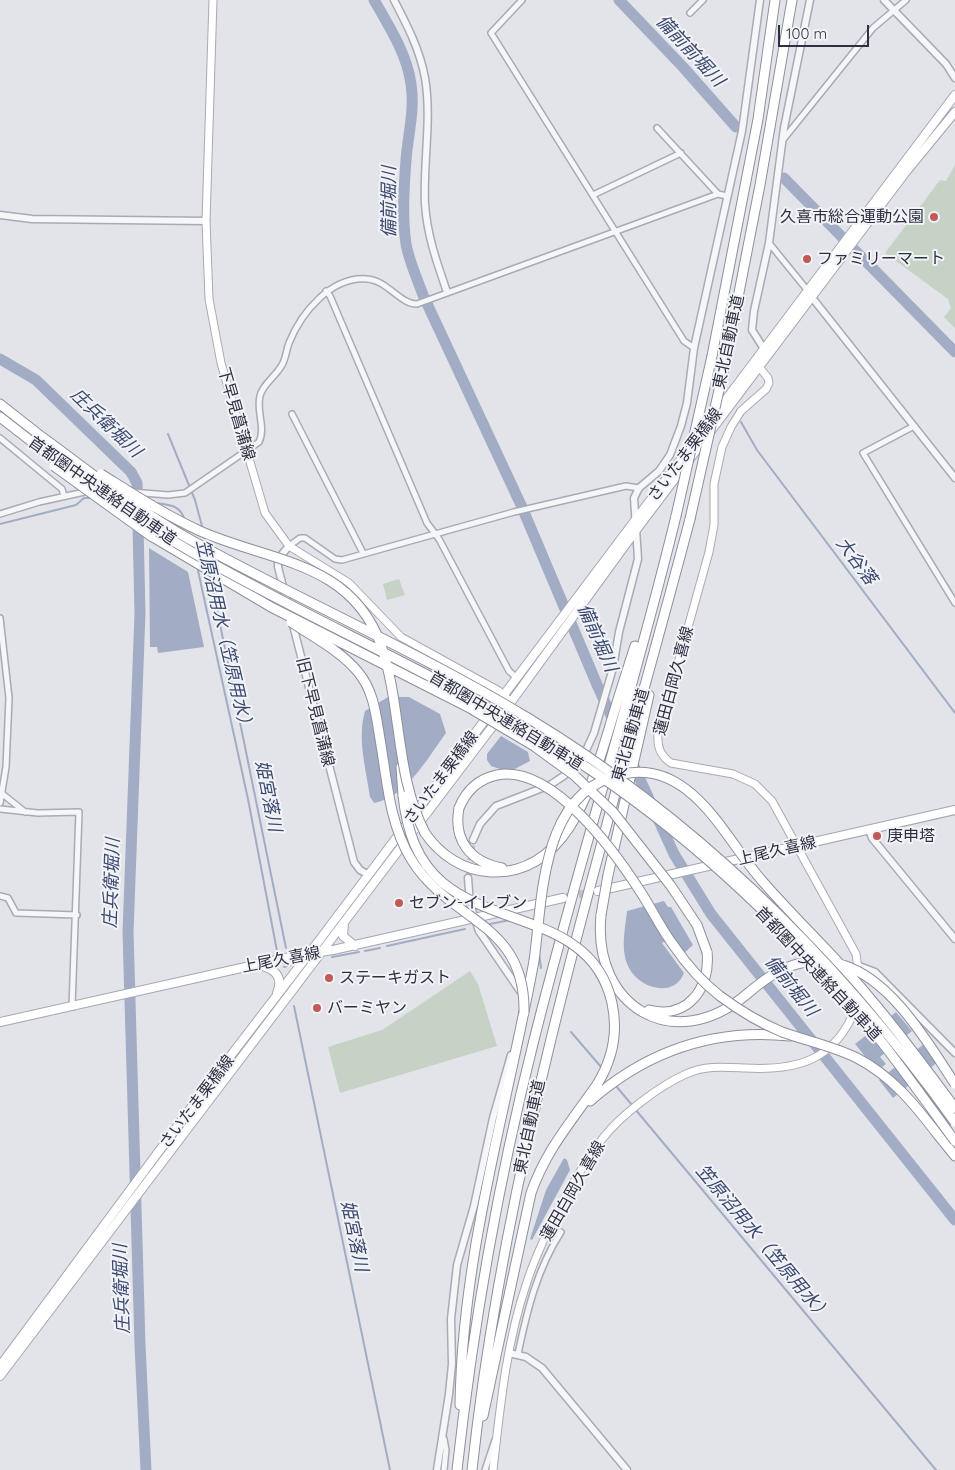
<!DOCTYPE html>
<html>
<head>
<meta charset="utf-8">
<style>
	body { margin:0 }
	#map { position:relative; width:955px; height:1470px; overflow:hidden; background:#e3e4e9; font-family:Quicksand,sans-serif }
	canvas { display:block }
	.scale { position:absolute; left:778px; top:25px; width:91px; height:22px; box-sizing:border-box; border:2px solid #2d3040; border-top:0; padding-left:6px; font-size:15px; line-height:18px; white-space:nowrap; color:#2d3040; -webkit-text-stroke:4px #f2f3f7; paint-order:stroke }
</style>
</head>
<body>
<div id="map">
<canvas width="955" height="1470"></canvas>
<div class="scale">100 m</div>
</div>
<script>
const ctx = document.querySelector('canvas').getContext('2d');
ctx.lineJoin = 'round';
function fill(path, color) {
  ctx.fillStyle = color;
  ctx.fill(path, 'evenodd');
}
function trace(path, color, width, dash) {
  ctx.strokeStyle = color;
  ctx.lineWidth = width;
  ctx.lineCap = dash ? 'butt' : 'round';
  ctx.setLineDash(dash || []);
  ctx.stroke(path);
}
function write(font, color, halo, rows, align = 'center') {
  ctx.font = font + ' Quicksand,"Noto Sans JP",sans-serif';
  ctx.lineWidth = 4;
  ctx.setLineDash([]);
  ctx.textBaseline = 'middle';
  ctx.strokeStyle = halo;
  ctx.fillStyle = color;
  for (const [text, x, y, turn = 0] of rows) {
    ctx.save();
    ctx.translate(x, y);
    ctx.rotate((+turn || 0) * Math.PI / 180);
    ctx.textAlign = isNaN(turn) ? turn : align;
    if (halo) ctx.strokeText(text, 0, 0);
    ctx.fillText(text, 0, 0);
    ctx.restore();
  }
}
fill(new Path2D(`
	M955,165V328L944,317L951,308L948,299L885,253L940,180L946,181Z
	M399,579L405,595L387,600L383,584Z
	M470,971L478,984L497,1046L340,1093L328,1047L382,1030Z`), '#c6d2c5');
fill(new Path2D(`
	M149,548L188,572L204,647L158,653L157,647H150Z
	M388,697H409L440,714L446,733C428,757 407,797 374,803L370,797C366,769 357,739 365,711Z
	M501,736L528,752L530,761L509,772L491,766L487,760V754Z
	M664,901L668,907H671L693,945L683,954L672,937L662,943L684,973C674,999 639,988 629,968C620,950 625,930 627,911Z
	M896,1012L912,1031L880,1057L886,1064L877,1071L855,1044Z
	M930,1039L944,1057L893,1098L879,1080Z
	M564,1158L567,1160L570,1170L532,1240L530,1239L546,1190Z`), '#a2adc5');
trace(new Path2D(`
	M741,422L757,450L955,713
	M168,434L195,500L202,526
	M156,503C170,505 181,505 185,521
	M0,524L76,505L84,498H94
	M197,566L248,799L277,951
	M213,590L286,948
	M490,924L510,920
	M387,946L465,929
	M365,951L380,948
	M539,953L541,968
	M332,957L359,952
	M284,967L291,965
	M294,1006L390,1470
	M571,1032L602,1068
	M616,1086L632,1105
	M635,1109L936,1470`), '#a2adc5', 2);
trace(new Path2D(`
	M374,0C389,26 407,54 411,84C415,110 408,134 406,160C404,187 402,217 406,244C409,261 417,278 423,295L521,505L598,687L674,854L711,914L955,1220
	M619,0L683,67L736,127
	M784,178L955,352
	M0,359L36,380L131,472L137,483L140,613L128,932L140,1345L146,1470`), '#a2adc5', 11);
trace(new Path2D(`
	M468,878L473,840`), '#bfc0c7', 6, [6, 3]);
trace(new Path2D(`
	M567,897L592,892`), '#bfc0c7', 8, [8, 4]);
const minor = new Path2D(`
	M522,0L491,33L684,341L694,348
	M690,13L703,0
	M657,128L718,194
	M782,141L873,28L906,0
	M593,195L681,153
	M769,243L808,291
	M326,291L330,296L427,523L439,539L509,671L517,678
	M292,414L363,553
	M914,426L863,453L955,603
	M0,438L62,489L64,496
	M132,492L168,495L185,493L259,442C266,428 256,411 260,396C262,385 276,376 282,365C286,358 286,351 289,343C301,313 331,276 367,279C387,280 401,305 417,304L718,194L727,196
	M0,514L39,502L89,491
	M289,546L300,538H305L335,559L342,560L514,512L626,486L639,488
	M0,618L9,698L6,767L0,803
	M0,792L25,812
	M0,809L38,813L79,812L72,1007
	M0,896L8,898L16,913L77,915
	M518,1354C527,1311 537,1269 561,1232
	M444,1439L446,1450L444,1470
	M485,1470L495,1440`);
const tertiary = new Path2D(`
	M394,0C407,25 420,50 425,78C432,119 423,162 425,204C427,235 437,263 447,292
	M884,0L946,64L955,78
	M0,215L32,219L206,221
	M810,295L955,478
	M764,349L752,330L754,311L769,243L784,128L810,0
	M289,546L278,559V567L354,862L360,870L369,875
	M869,830L872,838L955,939
	M473,840L480,824L496,806L550,785L565,775L583,757L594,733L613,668L619,632L638,559L634,498L639,488L659,471L670,455L681,426L687,403L694,348L742,131L760,0
	M468,878L470,904L479,931L520,991
	M859,966L875,972L955,1053
	M509,1353L526,1357L542,1368L627,1470
	M437,1470L449,1394L452,1364L451,1319L457,1265L474,1206L493,1118L511,1055`);
const secondary = new Path2D(`
	M213,0L206,221L209,299L221,363L265,513L289,546L349,583L401,637L499,691L511,702
	M760,368L768,378L769,383L766,389L741,411L731,427L722,447L714,484V525L709,552L658,735C657,748 661,756 671,763L733,774L755,784L772,801L856,954L859,976
	M493,1470C500,1409 506,1344 526,1285C540,1241 575,1174 603,1138C621,1115 659,1086 686,1074C705,1065 725,1067 745,1068C798,1071 836,1060 856,1007`);
const primary = new Path2D(`
	M598,891L955,810
	M344,923L343,936L355,946
	M258,965C274,968 284,976 277,993
	M0,1022L299,955L333,950L563,898
	M0,1366L199,1097L321,938L955,95
	M0,1376L511,702L637,529L905,173L955,112`);
const motorway = new Path2D(`
	M712,356L758,119L775,0
	M726,359L760,185L792,0
	M0,404L42,437
	M0,417L18,431
	M151,536L271,607
	M401,767L403,796
	M459,808C453,840 470,862 502,868
	M425,833C440,855 464,871 491,872C567,875 591,787 609,729C617,702 626,674 635,646
	M608,875L649,695
	M601,915C592,1007 674,1056 747,994
	M649,1010C687,1020 711,988 707,952
	M590,1101C647,1051 714,1028 790,1036
	M938,1135L955,1156
	M460,1405C462,1254 507,1108 534,961
	M483,1416L531,1193C547,1148 572,1121 598,1083
	M457,1470C473,1327 498,1183 533,1044C577,867 633,693 676,516
	M472,1470C507,1145 607,834 690,519`);
trace(minor, '#a9aab3', 8);
trace(tertiary, '#a9aab3', 9);
trace(secondary, '#a9aab3', 9);
trace(primary, '#a3a7b4', 10);
trace(motorway, '#8c909e', 11);
trace(minor, '#f5f6f8', 5);
trace(tertiary, '#f5f6f8', 6);
trace(secondary, '#fff', 7);
trace(primary, '#fff', 8);
trace(motorway, '#fff', 9);
const motorwayBridge = new Path2D(`
	M18,431C73,474 129,516 190,551C312,621 443,676 563,752C667,817 761,902 842,994C883,1040 918,1091 955,1141
	M42,437C90,472 137,510 189,539C301,601 419,652 528,718C698,821 839,961 955,1122
	M54,466L151,536
	M101,474C133,494 165,515 200,531C270,562 351,561 381,645C402,706 395,776 425,833
	M676,516L712,356
	M690,519L726,359
	M271,607L468,707L534,746L574,775L613,812L671,886L697,925L707,952
	M291,622C313,637 341,651 358,672C374,691 376,715 380,739C387,779 389,823 411,859C450,923 526,921 524,1013
	M403,796C407,830 416,860 443,883C497,928 593,917 612,1003C618,1031 613,1058 598,1083
	M459,808C466,791 478,779 497,775C552,764 615,852 640,891C652,909 661,929 674,946C687,965 702,982 720,996C739,1010 760,1023 782,1032C807,1041 833,1046 857,1058C892,1076 915,1105 938,1135
	M601,915L608,875
	M534,961C543,895 541,790 623,774C646,769 668,775 687,790C718,814 737,853 764,883C798,922 836,957 869,997C899,1032 927,1070 955,1108
	M843,965C892,980 928,1043 955,1084
	M747,994C768,976 787,963 815,961`);
trace(motorwayBridge, '#8c909e', 11, []);
trace(motorwayBridge, '#fff', 9);
for (const [x, y, r, color] of [
	[934,217,5,"#c05a57"],
	[807,259,5,"#c05a57"],
	[877,836,5,"#c05a57"],
	[399,903,5,"#c05a57"],
	[329,978,5,"#c05a57"],
	[317,1008,5,"#c05a57"]
]) {
  const dot = new Path2D();
  dot.arc(x, y, r, 0, 2 * Math.PI);
  ctx.fillStyle = color;
  ctx.fill(dot);
  trace(dot, '#f2f3f7', 2);
}
write('16px', '#2d3040', '#f2f3f7', [
	["久喜市総合運動公園",924,217,"right"],
	["ファミリーマート",817,259],
	["庚申塔",887,836],
	["セブン-イレブン",409,903],
	["ステーキガスト",339,978],
	["バーミヤン",327,1008]
], 'left');
write('16px', '#2d3040', '#f2f3f7', [
	["東北自動車道",729,342,-78],
	["下早見菖蒲線",236,414,74],
	["さいたま栗橋線",685,455,-53],
	["首都圏中央連絡自動車道",102,491,35],
	["蓮田白岡久喜線",674,681,-75],
	["旧下早見菖蒲線",315,712,76],
	["首都圏中央連絡自動車道",506,721,31],
	["東北自動車道",631,735,-74],
	["さいたま栗橋線",441,778,-53],
	["上尾久喜線",777,851,-13],
	["上尾久喜線",281,960,-11],
	["首都圏中央連絡自動車道",818,974,47],
	["さいたま栗橋線",197,1102,-53],
	["東北自動車道",530,1127,-78],
	["蓮田白岡久喜線",573,1191,-60]
]);
write('italic 18px', '#3b496f', '#f2f3f7', [
	["備前前堀川",690,51,47],
	["備前堀川",390,202,-90],
	["庄兵衛堀川",106,423,44],
	["大谷落",856,561,53],
	["笠原沼用水（笠原用水）",224,636,77],
	["備前堀川",597,638,66],
	["姫宮落川",268,796,79],
	["庄兵衛堀川",112,883,-88],
	["備前堀川",791,986,51],
	["姫宮落川",354,1236,78],
	["笠原沼用水（笠原用水）",763,1243,50],
	["庄兵衛堀川",122,1289,-92]
]);
</script>
</body>
</html>
